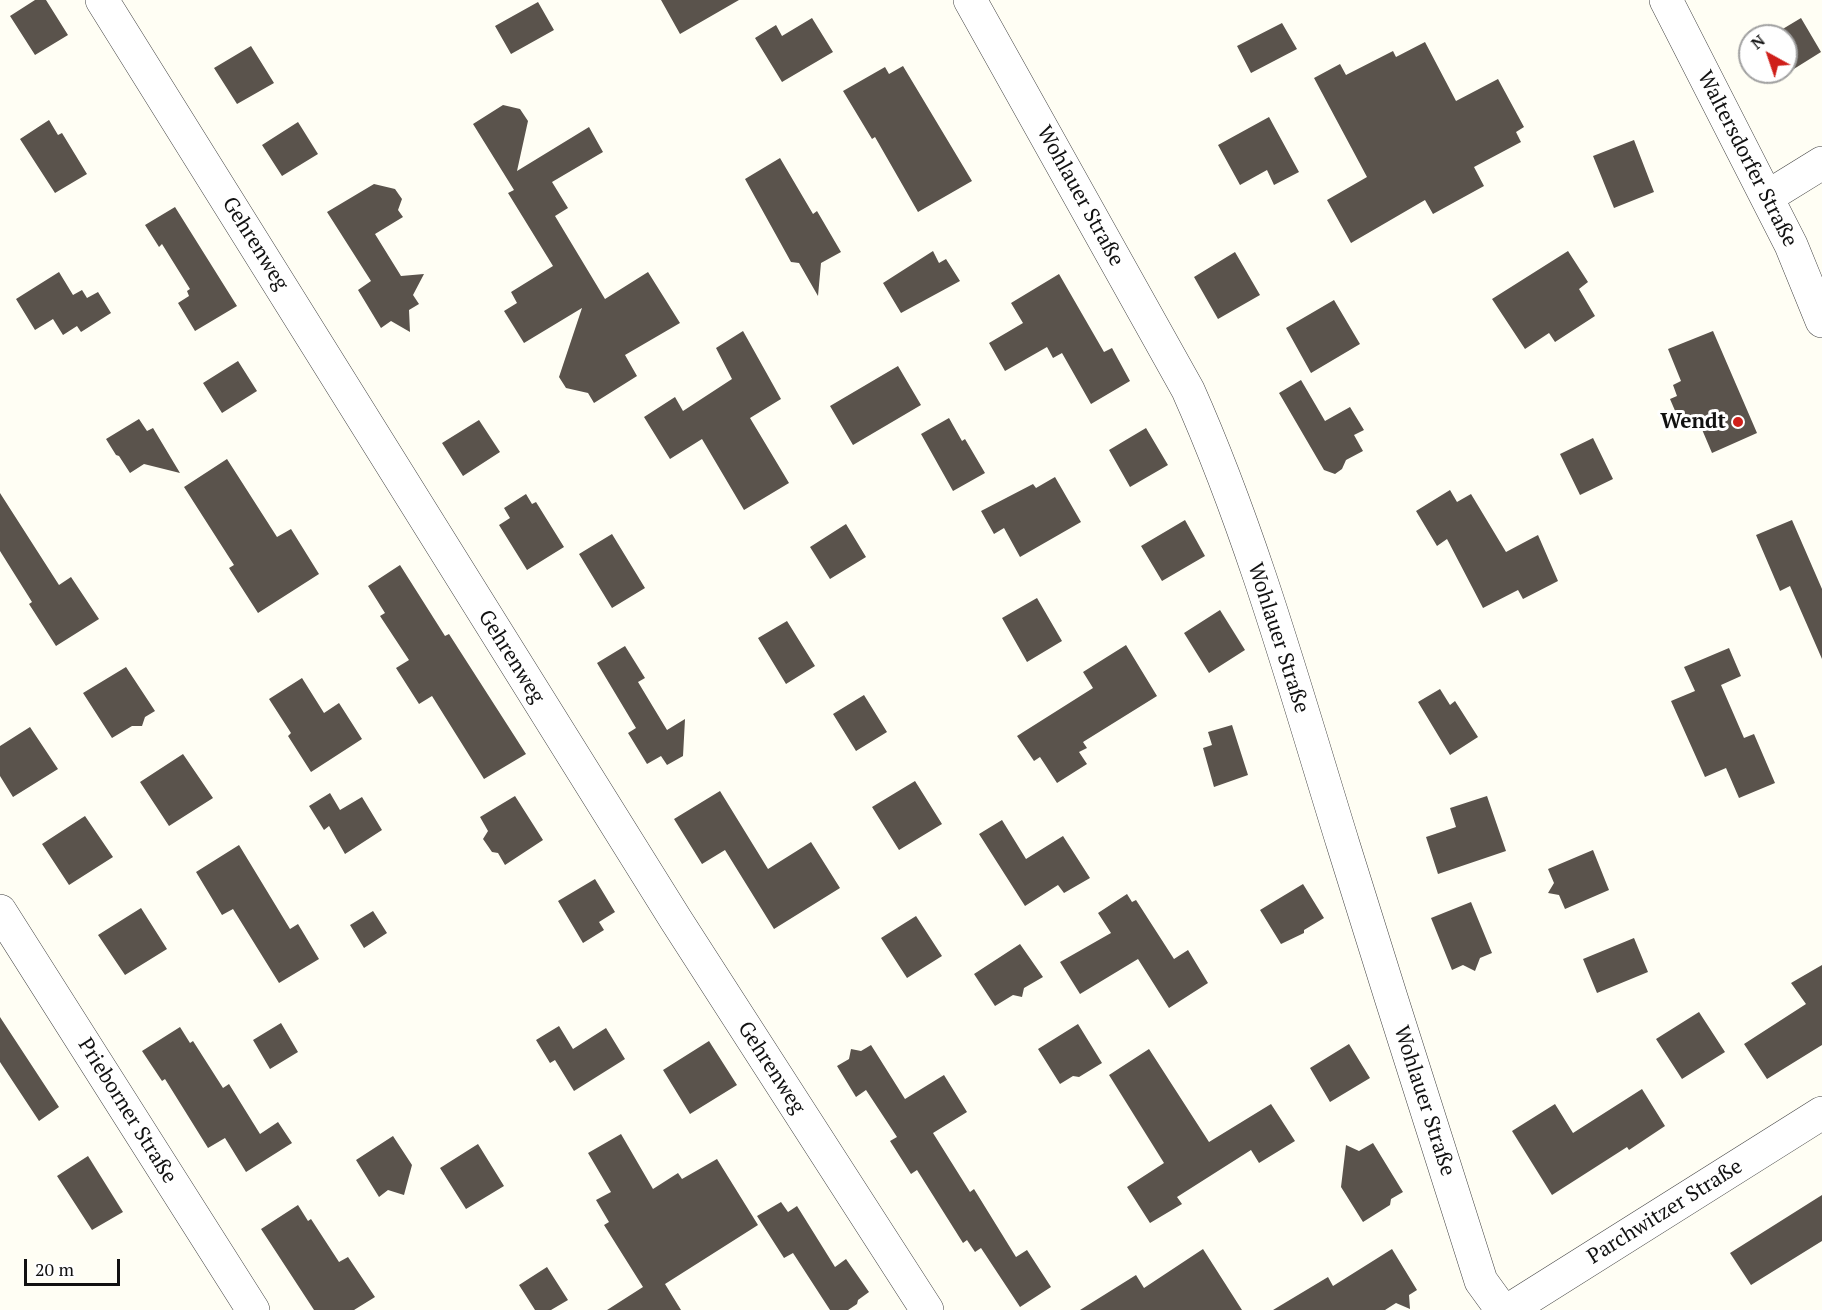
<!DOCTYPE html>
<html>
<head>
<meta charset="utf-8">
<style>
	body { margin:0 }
	#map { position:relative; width:1822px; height:1310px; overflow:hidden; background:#fffef4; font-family:"PT Serif",serif }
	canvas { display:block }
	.north { position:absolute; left:1738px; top:24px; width:60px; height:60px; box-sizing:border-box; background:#fff; border:2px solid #a0a0a0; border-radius:50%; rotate:320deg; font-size:16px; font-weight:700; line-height:24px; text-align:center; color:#111 }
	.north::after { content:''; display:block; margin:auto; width:21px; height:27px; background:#cf1f1a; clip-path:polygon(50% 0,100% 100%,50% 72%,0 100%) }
	.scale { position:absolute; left:24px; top:1259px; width:96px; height:27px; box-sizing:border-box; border:3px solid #111; border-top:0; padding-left:8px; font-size:18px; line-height:21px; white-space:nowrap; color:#111; -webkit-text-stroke:4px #fff; paint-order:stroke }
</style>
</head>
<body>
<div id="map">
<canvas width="1822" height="1310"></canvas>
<div class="north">N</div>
<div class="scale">20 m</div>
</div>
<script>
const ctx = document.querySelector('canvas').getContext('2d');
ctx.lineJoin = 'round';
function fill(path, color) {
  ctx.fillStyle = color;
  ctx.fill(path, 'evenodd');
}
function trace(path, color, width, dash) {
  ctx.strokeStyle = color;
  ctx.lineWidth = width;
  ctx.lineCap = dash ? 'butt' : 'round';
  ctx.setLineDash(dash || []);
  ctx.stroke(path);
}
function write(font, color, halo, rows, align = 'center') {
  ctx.font = font + ' "PT Serif",serif';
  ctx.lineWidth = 6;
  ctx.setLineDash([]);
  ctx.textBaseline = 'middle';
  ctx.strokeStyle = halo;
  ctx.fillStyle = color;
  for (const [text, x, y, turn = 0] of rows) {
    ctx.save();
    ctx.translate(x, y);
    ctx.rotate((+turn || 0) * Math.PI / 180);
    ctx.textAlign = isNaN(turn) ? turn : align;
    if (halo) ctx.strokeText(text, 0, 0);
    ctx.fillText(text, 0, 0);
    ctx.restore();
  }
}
fill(new Path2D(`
	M35,0H46L68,35L35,55L10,16Z
	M661,0H739L680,34Z
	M538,2L554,30L511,54L495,26Z
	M812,18L833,52L782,82L755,38L776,25L782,36Z
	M1801,18L1821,52L1781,77L1778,72H1786V36H1771Z
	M1282,23L1297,49L1251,73L1237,46Z
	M1425,42L1456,101L1498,79L1524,127L1516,132L1521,142L1474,167L1484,186L1433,214L1425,200L1351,243L1327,200L1367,177L1314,78L1340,64L1346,75L1393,51L1396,57Z
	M251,46L274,83L237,104L214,68Z
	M903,66L972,181L918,212L875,137L872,139L843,91L885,67L889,74Z
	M503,105L520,109L528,121L517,171L589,127L603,152L552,182L568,208L555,216L605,299L648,272L680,323L625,355L637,376L594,403L588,393L566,388L559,377L582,308L524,343L504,311L517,303L511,292L553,266L508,193L514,190L473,124Z
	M1269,117L1299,172L1274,185L1267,170L1240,185L1218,145Z
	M49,120L58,135L62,133L87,174L55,193L20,139Z
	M298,122L318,154L282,176L262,145Z
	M1634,140L1654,192L1614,208L1593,156Z
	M780,158L813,214L817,211L841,252L821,263L818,296L799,263L791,262L745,179Z
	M374,184L395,189L402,199L398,210L403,217L375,234L401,276L424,274L413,295L419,304L409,310L410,332L391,321L381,328L358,290L371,281L327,212Z
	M175,207L237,306L195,331L178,303L189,296L187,291L190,289L162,244L159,247L145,225Z
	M933,251L939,263L946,259L960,281L901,313L883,283Z
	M1568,251L1588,282L1579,289L1595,316L1555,342L1549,333L1525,349L1492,299Z
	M1235,252L1260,295L1218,319L1194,277Z
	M59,272L73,295L82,290L87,298L98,292L111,313L81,332L77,326L63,335L53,319L35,330L16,299Z
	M1059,274L1104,352L1112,348L1130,381L1091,404L1062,353L1053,358L1047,347L1005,371L989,343L1023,323L1011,303Z
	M1334,300L1360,344L1311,373L1286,328Z
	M743,331L781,399L750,418L789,483L744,510L702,439L670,459L644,417L675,397L683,411L732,379L716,348Z
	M1713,331L1757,433L1712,453L1698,420L1682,427L1670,399L1677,396L1673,385L1681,381L1668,349Z
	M238,361L257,391L222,413L203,383Z
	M898,366L921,405L853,445L830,406Z
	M1301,380L1325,421L1350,407L1364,430L1354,435L1363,451L1346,460L1342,469L1335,474L1324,470L1279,393Z
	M949,418L962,441L965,439L985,473L953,491L921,434Z
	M139,419L147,431L153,428L180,473L144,464L130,473L119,456L116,455L106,439Z
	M479,420L500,452L463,476L442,443Z
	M1146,428L1168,465L1130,487L1109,450Z
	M1593,438L1613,479L1580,495L1560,454Z
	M227,459L277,537L291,529L319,574L258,613L229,568L234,565L184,487Z
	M1055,477L1081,522L1020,557L1004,528L994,534L981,511L1033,484L1036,488Z
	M1450,490L1457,502L1471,494L1506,552L1538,535L1558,581L1523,599L1518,590L1483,608L1447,539L1437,546L1416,511Z
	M0,493L59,585L71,577L99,619L56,646L29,604L32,602L0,551Z
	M526,494L532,504L536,502L564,547L527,570L499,525L510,518L504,508Z
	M1185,520L1205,556L1162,581L1141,546Z
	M1792,520L1822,589V659L1790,586L1780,591L1756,535Z
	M846,524L866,557L830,579L810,547Z
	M612,534L645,588L612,608L579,554Z
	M400,565L445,636L449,634L526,754L484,779L432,696L419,704L396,668L409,660L380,616L385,613L368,586Z
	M1037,598L1062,641L1027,662L1002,618Z
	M1220,610L1245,650L1209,673L1184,633Z
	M787,621L815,666L786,684L758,638Z
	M1126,645L1157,696L1083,742L1087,748L1079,752L1087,764L1057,783L1040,757L1034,761L1017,736L1093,688L1083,672Z
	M625,646L645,678L638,682L667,730L685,719L683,756L667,765L661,756L647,764L628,733L636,728L597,663Z
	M1729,648L1741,676L1721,685L1744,738L1754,734L1775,783L1739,798L1726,768L1705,777L1671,701L1695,691L1684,667Z
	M126,667L155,711L145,717L142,726H132L112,738L83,693Z
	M302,678L324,713L339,703L362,739L311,772L288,736L291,733L269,699Z
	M1440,689L1450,705L1455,701L1478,737L1450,755L1418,702Z
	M864,695L887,732L856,751L833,714Z
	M1232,725L1248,775L1214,787L1203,748L1212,745L1208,732Z
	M30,727L58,769L13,797L0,776V746Z
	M183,754L213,798L169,826L140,782Z
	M915,781L942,824L899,850L872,807Z
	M720,791L768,869L811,842L840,888L774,929L725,850L702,864L674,819Z
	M330,793L340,810L362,797L382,830L345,854L329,826L324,830L309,806Z
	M515,796L543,840L505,865L498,853L492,852L483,839L488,831L480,817Z
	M1487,796L1506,851L1438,874L1426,837L1456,827L1450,808Z
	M85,816L113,857L69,885L42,844Z
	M1002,820L1026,859L1063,836L1090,878L1064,893L1058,885L1025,906L979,834Z
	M239,845L290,929L298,924L319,959L279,983L233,909L222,915L196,872Z
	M1593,850L1609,890L1565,909L1559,895L1548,893L1554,883L1548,869Z
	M595,879L615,912L599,922L604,930L583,943L558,901Z
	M1303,884L1324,918L1304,930V933L1281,944L1260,910Z
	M1127,894L1132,902L1136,900L1174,959L1188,950L1208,983L1169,1008L1138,959L1080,994L1060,962L1111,933L1098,913Z
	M1471,902L1492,953L1480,958L1475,971L1463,965L1452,970L1431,918Z
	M141,908L167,949L125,975L98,935Z
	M373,911L387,933L364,948L350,925Z
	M916,916L942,956L907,978L881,938Z
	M1634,938L1648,972L1597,993L1583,959Z
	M1020,944L1043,977L1024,988L1022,997L1013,995L995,1006L974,974Z
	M1822,965V1045L1767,1079L1744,1044L1806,1004L1791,983Z
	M1699,1012L1725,1052L1682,1079L1656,1039Z
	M0,1017L59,1107L39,1121L0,1062Z
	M281,1023L298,1052L270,1069L253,1040Z
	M1078,1024L1102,1063L1079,1077L1073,1076L1060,1084L1038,1049Z
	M559,1026L573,1049L606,1028L625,1059L574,1091L555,1060L550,1063L536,1040Z
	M180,1027L190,1043L193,1041L223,1088L229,1084L260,1134L278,1122L292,1143L246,1172L225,1138L208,1148L165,1079L162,1081L142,1051Z
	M709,1041L737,1085L690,1114L663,1070Z
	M1349,1044L1370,1078L1330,1102L1310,1068Z
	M871,1045L905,1099L944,1075L967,1112L933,1133L970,1192L974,1189L1016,1257L1027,1250L1051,1287L1020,1307L981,1248L975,1252L967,1240L963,1243L917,1170L911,1174L890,1141L897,1137L866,1090L856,1097L837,1066L849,1059L851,1049L861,1051Z
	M1149,1049L1209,1142L1271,1104L1295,1141L1259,1163L1251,1150L1177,1197L1182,1204L1150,1223L1127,1187L1164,1163L1109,1075Z
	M1642,1089L1665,1126L1629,1150L1627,1147L1552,1195L1512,1131L1555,1104L1573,1133Z
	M621,1134L653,1189L678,1173L682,1179L717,1159L758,1225L665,1284L681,1310H607L643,1287L604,1225L609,1222L596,1200L611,1192L588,1153Z
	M393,1136L412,1165L404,1195L388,1190L379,1197L356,1160Z
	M1373,1143L1403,1192L1391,1199L1390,1205L1363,1222L1341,1187L1346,1145L1359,1151Z
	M478,1144L504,1186L466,1209L440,1168Z
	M88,1156L123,1212L92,1230L57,1176Z
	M1822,1195V1241L1751,1285L1730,1253Z
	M781,1202L788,1212L797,1206L835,1267L846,1259L869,1292L858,1300L857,1304L848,1310H830L793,1253L784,1258L757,1216Z
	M298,1205L308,1221L311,1219L339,1262L348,1257L375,1297L354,1310H314L261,1229Z
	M1203,1249L1242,1310H1080L1136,1275L1144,1288Z
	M1392,1249L1417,1290L1409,1295L1410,1309L1396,1303L1385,1310H1273L1328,1277L1333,1286Z
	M547,1267L568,1300L551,1310H535L519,1285Z`), '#5a534c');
const minor = new Path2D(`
	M102,0L676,920L927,1310
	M970,0L1188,390C1253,536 1296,692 1343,844C1388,990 1435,1135 1481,1281L1502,1310
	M1666,0L1791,245L1822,321
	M1767,197L1822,163
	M0,911L253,1310
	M1509,1310L1822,1113`);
trace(minor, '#444', 34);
trace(minor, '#fff', 33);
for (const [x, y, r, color] of [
	[1738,422,6,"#cf1f1a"]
]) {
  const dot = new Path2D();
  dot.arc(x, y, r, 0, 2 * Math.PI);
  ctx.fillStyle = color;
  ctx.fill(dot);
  trace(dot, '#fff', 2);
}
write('21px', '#111', '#fff', [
	["Waltersdorfer Straße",1747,159,63],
	["Wohlauer Straße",1080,196,61],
	["Gehrenweg",255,244,58],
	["Wohlauer Straße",1278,638,72],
	["Gehrenweg",511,657,58],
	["Gehrenweg",771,1068,57],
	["Wohlauer Straße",1424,1101,72],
	["Prieborner Straße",127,1111,58],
	["Parchwitzer Straße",1665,1212,-32]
]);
write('bold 21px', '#111', '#fff', [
	["Wendt",1726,422]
], 'right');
</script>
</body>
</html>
